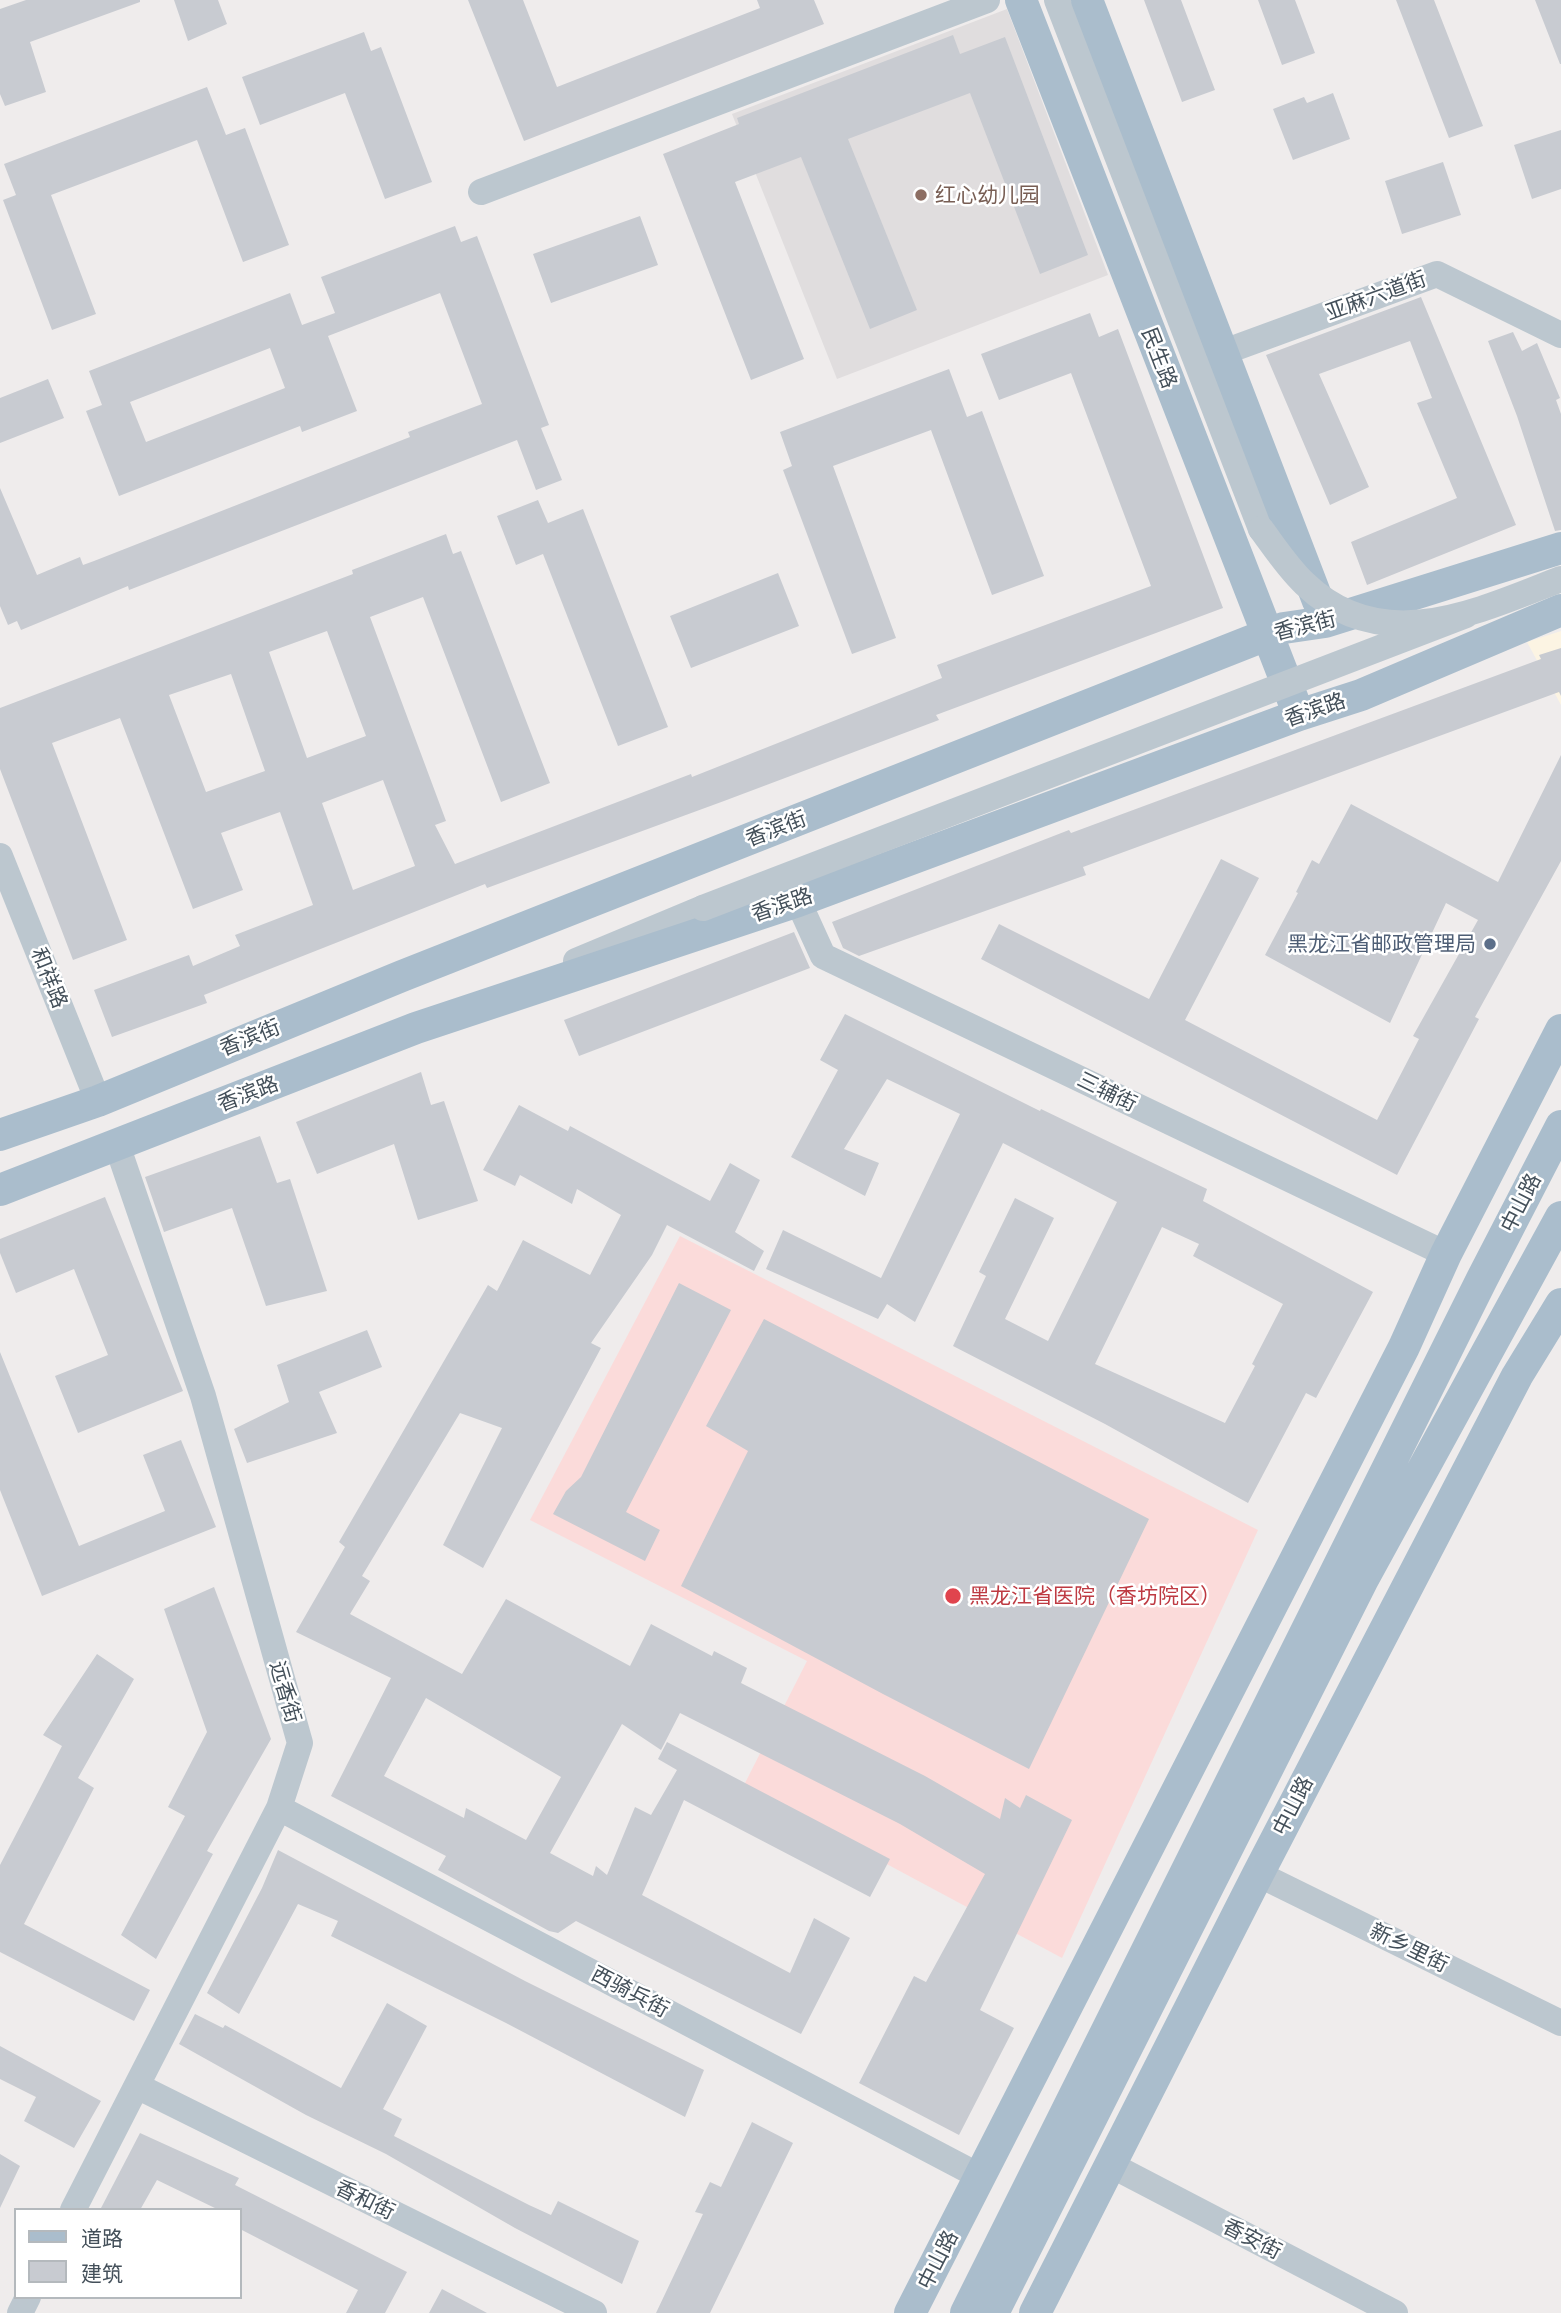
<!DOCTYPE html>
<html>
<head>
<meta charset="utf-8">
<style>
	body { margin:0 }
	#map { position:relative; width:1561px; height:2313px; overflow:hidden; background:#efecec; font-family:"Golos Text","Noto Sans SC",sans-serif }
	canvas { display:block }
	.legend { position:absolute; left:14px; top:2208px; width:228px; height:91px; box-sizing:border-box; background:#fff; border:2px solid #b4b9bd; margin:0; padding:9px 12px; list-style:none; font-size:21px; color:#44505a }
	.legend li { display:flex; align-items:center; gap:14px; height:35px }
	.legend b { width:35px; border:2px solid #b4b9bd }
</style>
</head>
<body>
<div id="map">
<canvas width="1561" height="2313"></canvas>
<ul class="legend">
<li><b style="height:9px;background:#aabdcc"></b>道路</li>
<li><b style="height:19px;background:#c8cbd1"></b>建筑</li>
</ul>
</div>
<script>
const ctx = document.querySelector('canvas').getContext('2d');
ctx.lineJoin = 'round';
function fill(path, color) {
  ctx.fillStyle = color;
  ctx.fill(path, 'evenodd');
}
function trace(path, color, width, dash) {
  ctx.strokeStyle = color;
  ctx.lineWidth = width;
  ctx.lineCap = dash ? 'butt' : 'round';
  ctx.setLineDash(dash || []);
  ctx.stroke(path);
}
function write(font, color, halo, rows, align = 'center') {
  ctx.font = font + ' "Golos Text","Noto Sans SC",sans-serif';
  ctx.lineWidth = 5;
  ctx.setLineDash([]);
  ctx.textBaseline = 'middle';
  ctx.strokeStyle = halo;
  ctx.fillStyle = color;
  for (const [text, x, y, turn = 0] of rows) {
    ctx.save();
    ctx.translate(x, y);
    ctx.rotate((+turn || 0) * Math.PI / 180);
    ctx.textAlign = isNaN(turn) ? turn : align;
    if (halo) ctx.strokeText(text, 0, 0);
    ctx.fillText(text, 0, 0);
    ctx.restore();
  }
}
fill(new Path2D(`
	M1561,631V705L1527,642Z`), '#fcf4e3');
fill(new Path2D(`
	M1007,9L1108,275L837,379L732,114Z`), '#e0ddde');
fill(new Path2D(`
	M680,1236L1258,1530L1062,1958L743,1787L807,1661L530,1520Z`), '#fbdbda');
fill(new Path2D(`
	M26,0H140V2L30,42L46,92L5,106L0,94V9Z
	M174,0H218L227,24L188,41Z
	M468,0H523L557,87L760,8L757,0H814L824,24L524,141Z
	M1144,0H1181L1215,90L1182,102Z
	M1258,0H1295L1315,53L1282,65Z
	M1396,0H1434L1483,126L1449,138Z
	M1535,0H1561V64H1560Z
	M364,32L371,51L381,47L432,182L385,199L345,93L260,125L242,77Z
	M953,35L960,54L1005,37L1088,255L1040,274L970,93L848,139L917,310L870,329L801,157L735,182L804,359L751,380L663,154L739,124L737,118Z
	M207,87L226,135L245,128L289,245L243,262L197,140L51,195L96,314L52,330L3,200L16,195L4,164Z
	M1333,93L1350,139L1293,160L1273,109L1304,97L1307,103Z
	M1561,130V189L1532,199L1514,145Z
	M1443,162L1461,215L1402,234L1385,181Z
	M640,216L658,265L551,303L533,254Z
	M455,226L461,242L477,236L549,425L541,428L562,480L536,490L517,440L129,590L128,586L21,630L17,621L8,625L0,606V488L37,575L80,557L83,565L94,561L410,437L408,432L482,404L440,293L328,336L357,411L302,432L300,426L119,496L86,411L102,405L89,371L290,293L302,325L335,313L321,277ZM270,348L285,388L146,442L130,402Z
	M1421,297L1516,525L1367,585L1351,542L1457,498L1417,403L1432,398L1410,341L1319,374L1369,487L1330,505L1266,355Z
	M1090,313L1099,337L1118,329L1223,608L936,715L939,720L724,801L487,888L485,884L204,995L207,1003L112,1037L94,990L189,955L193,966L240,946L235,935L313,905L280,812L221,833L243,890L193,909L120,718L52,743L127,940L73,960L0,769V708L353,574L352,570L446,534L453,554L461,551L550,783L501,802L423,597L370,617L446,821L435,825L455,864L691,774L692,777L942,678L937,665L1151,586L1071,373L999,400L981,354ZM327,631L366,736L307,758L269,652ZM231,674L265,771L206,792L169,695ZM383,780L415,866L353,890L322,803Z
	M1513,332L1522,351L1537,343L1560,398L1556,400L1561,414V530L1555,531L1517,416L1488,341Z
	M949,369L967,417L982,411L1044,576L992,595L931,430L833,466L896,638L852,654L783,470L792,466L780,432Z
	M48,379L64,418L0,443V398Z
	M538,500L548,523L583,509L668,727L618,746L543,554L516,565L497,516Z
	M778,573L799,626L691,668L670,616Z
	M1561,648V696L1559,692L1083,867L1086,875L859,956L843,948L832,922L1069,830L1071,833L1541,659L1539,655Z
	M1561,755V861L1475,1017L1479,1019L1397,1175L981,959L999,924L1149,999L1221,859L1259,878L1185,1020L1377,1120L1419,1039L1413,1036L1478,920L1446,903L1390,1023L1265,955L1298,893L1296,892L1312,860L1319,864L1351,804L1498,882Z
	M794,932L810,968L579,1056L564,1020Z
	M845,1014L1040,1111L1041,1109L1207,1189L1203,1201L1373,1292L1316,1398L1306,1393L1248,1503L1105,1424L953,1346L986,1276L979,1272L1015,1198L1054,1218L1005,1319L1048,1341L1117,1202L1003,1143L915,1322L887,1304L878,1319L766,1269L783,1230L881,1278L960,1114L887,1079L844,1149L879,1163L865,1196L791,1157L838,1070L820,1060ZM1162,1227L1199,1244L1193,1256L1283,1304L1252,1364L1255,1366L1225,1423L1095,1364Z
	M421,1072L431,1105L444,1101L478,1201L418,1220L394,1144L317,1174L296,1122Z
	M519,1105L568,1131L570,1126L710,1201L730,1163L760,1180L735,1232L764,1251L754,1271L667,1225L652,1255L591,1343L601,1348L483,1568L443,1545L502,1428L460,1413L362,1576L370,1581L350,1614L462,1674L506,1599L630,1666L651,1624L712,1656L714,1651L747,1668L741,1683L925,1776L1000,1819L1005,1798L1020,1808L1026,1795L1072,1820L980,2010L1014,2028L959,2135L859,2083L914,1976L926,1982L985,1874L900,1824L680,1713L661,1750L622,1724L550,1853L593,1876L596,1866L607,1875L635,1807L651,1815L677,1770L658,1759L667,1742L890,1859L870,1897L684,1800L642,1895L790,1973L814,1918L850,1938L801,2034L576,1921L558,1933L549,1931L438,1870L446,1856L331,1796L391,1678L296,1632L345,1547L339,1542L488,1285L497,1291L523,1240L590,1275L621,1215L577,1189L572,1204L520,1175L515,1186L483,1170ZM426,1698L561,1777L526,1840L466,1808L464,1818L384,1776Z
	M260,1136L277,1183L290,1179L327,1291L266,1306L232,1208L164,1232L145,1177Z
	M105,1197L183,1391L78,1433L55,1376L108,1355L74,1269L16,1293L0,1253V1239Z
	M679,1283L731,1310L626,1512L660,1530L645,1561L553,1514L566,1491L581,1477Z
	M764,1319L1149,1519L1029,1769L883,1694L681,1586L748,1451L706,1426Z
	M367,1330L382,1367L319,1392L337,1433L247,1463L234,1429L289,1402L277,1365Z
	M0,1352L79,1546L165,1511L143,1455L181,1440L216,1527L42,1596L0,1490Z
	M214,1587L271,1739L207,1851L213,1854L156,1959L121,1935L185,1816L168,1807L207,1732L164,1609Z
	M97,1654L134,1679L78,1778L94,1788L24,1924L150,1990L134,2021L0,1952V1865L62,1746L43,1735Z
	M278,1850L525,1981L704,2070L685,2117L506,2023L331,1936L338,1921L298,1904L239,2014L207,1993L262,1888Z
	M387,2003L427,2026L383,2109L402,2119L394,2136L529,2205L551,2215L558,2201L639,2241L622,2284L515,2228L386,2154L306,2115L179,2044L195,2014L223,2028L225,2025L341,2088Z
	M0,2046L101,2101L74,2148L24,2121L36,2097L0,2079Z
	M752,2122L793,2143L710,2313H656L703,2214L695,2212L710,2182L721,2187Z
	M140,2133L239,2178L235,2185L407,2272L385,2313H346L358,2290L240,2229V2210H219L157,2180L140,2210H100Z
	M0,2154L20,2166L0,2208Z
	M442,2289L487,2313H429Z`), '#c8cbd1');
trace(new Path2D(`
	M1057,0L1261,529
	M481,192L987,0
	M1224,352L1437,274L1561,335
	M0,856L98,1101
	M798,901L823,956L1446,1254
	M576,961L703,908
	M279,1808L981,2177
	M1258,1874L1561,2023
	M137,2086L594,2313
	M1109,2164L1395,2313
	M73,2210L279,1808L300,1743L203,1396L117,1145
	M20,2313L28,2297`), '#bcc7cf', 26);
trace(new Path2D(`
	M1021,0L1297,710
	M1087,0L1318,601
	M0,1135L98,1101L402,976L1284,628L1325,622L1561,548
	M0,1190L416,1028L798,901L1299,715L1361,695L1561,610
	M910,2313L1404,1347L1446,1254L1561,1030
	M966,2313L1482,1279L1561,1126
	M993,2313L1363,1579L1561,1217
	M1035,2313L1258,1874L1517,1376L1561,1304`), '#aabdcc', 32);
trace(new Path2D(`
	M1261,529C1275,548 1288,568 1305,584C1382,658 1478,611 1561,579
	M703,908L1466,615`), '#bcc7cf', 26);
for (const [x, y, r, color] of [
	[921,195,7,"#8d6e63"],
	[1490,944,7,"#5c6f8a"],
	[953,1596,9,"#e0444e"]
]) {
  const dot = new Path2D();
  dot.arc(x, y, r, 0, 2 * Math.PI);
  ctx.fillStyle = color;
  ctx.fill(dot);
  trace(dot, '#fff', 2.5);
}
write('21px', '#785e54', '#fff', [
	["红心幼儿园",935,195]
], 'left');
write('21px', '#44505a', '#fff', [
	["亚麻六道街",1376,296,-20],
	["民生路",1159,358,69],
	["香滨街",1305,626,-14],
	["香滨路",1315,710,-19],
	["香滨街",776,829,-21],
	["香滨路",782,905,-19],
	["和祥路",49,978,68],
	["香滨街",250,1038,-22],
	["三辅街",1107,1092,26],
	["香滨路",248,1094,-21],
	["中山路",1521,1203,-63],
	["远香街",285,1692,74],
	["中山路",1293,1806,-63],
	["新乡里街",1409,1948,26],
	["西骑兵街",630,1992,28],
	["香和街",365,2200,26],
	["香安街",1252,2239,27],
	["中山路",938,2260,-63]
]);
write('21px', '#4e5e75', '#fff', [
	["黑龙江省邮政管理局",1476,944]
], 'right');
write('21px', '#be3a42', '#fff', [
	["黑龙江省医院（香坊院区）",969,1596]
], 'left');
</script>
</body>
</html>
